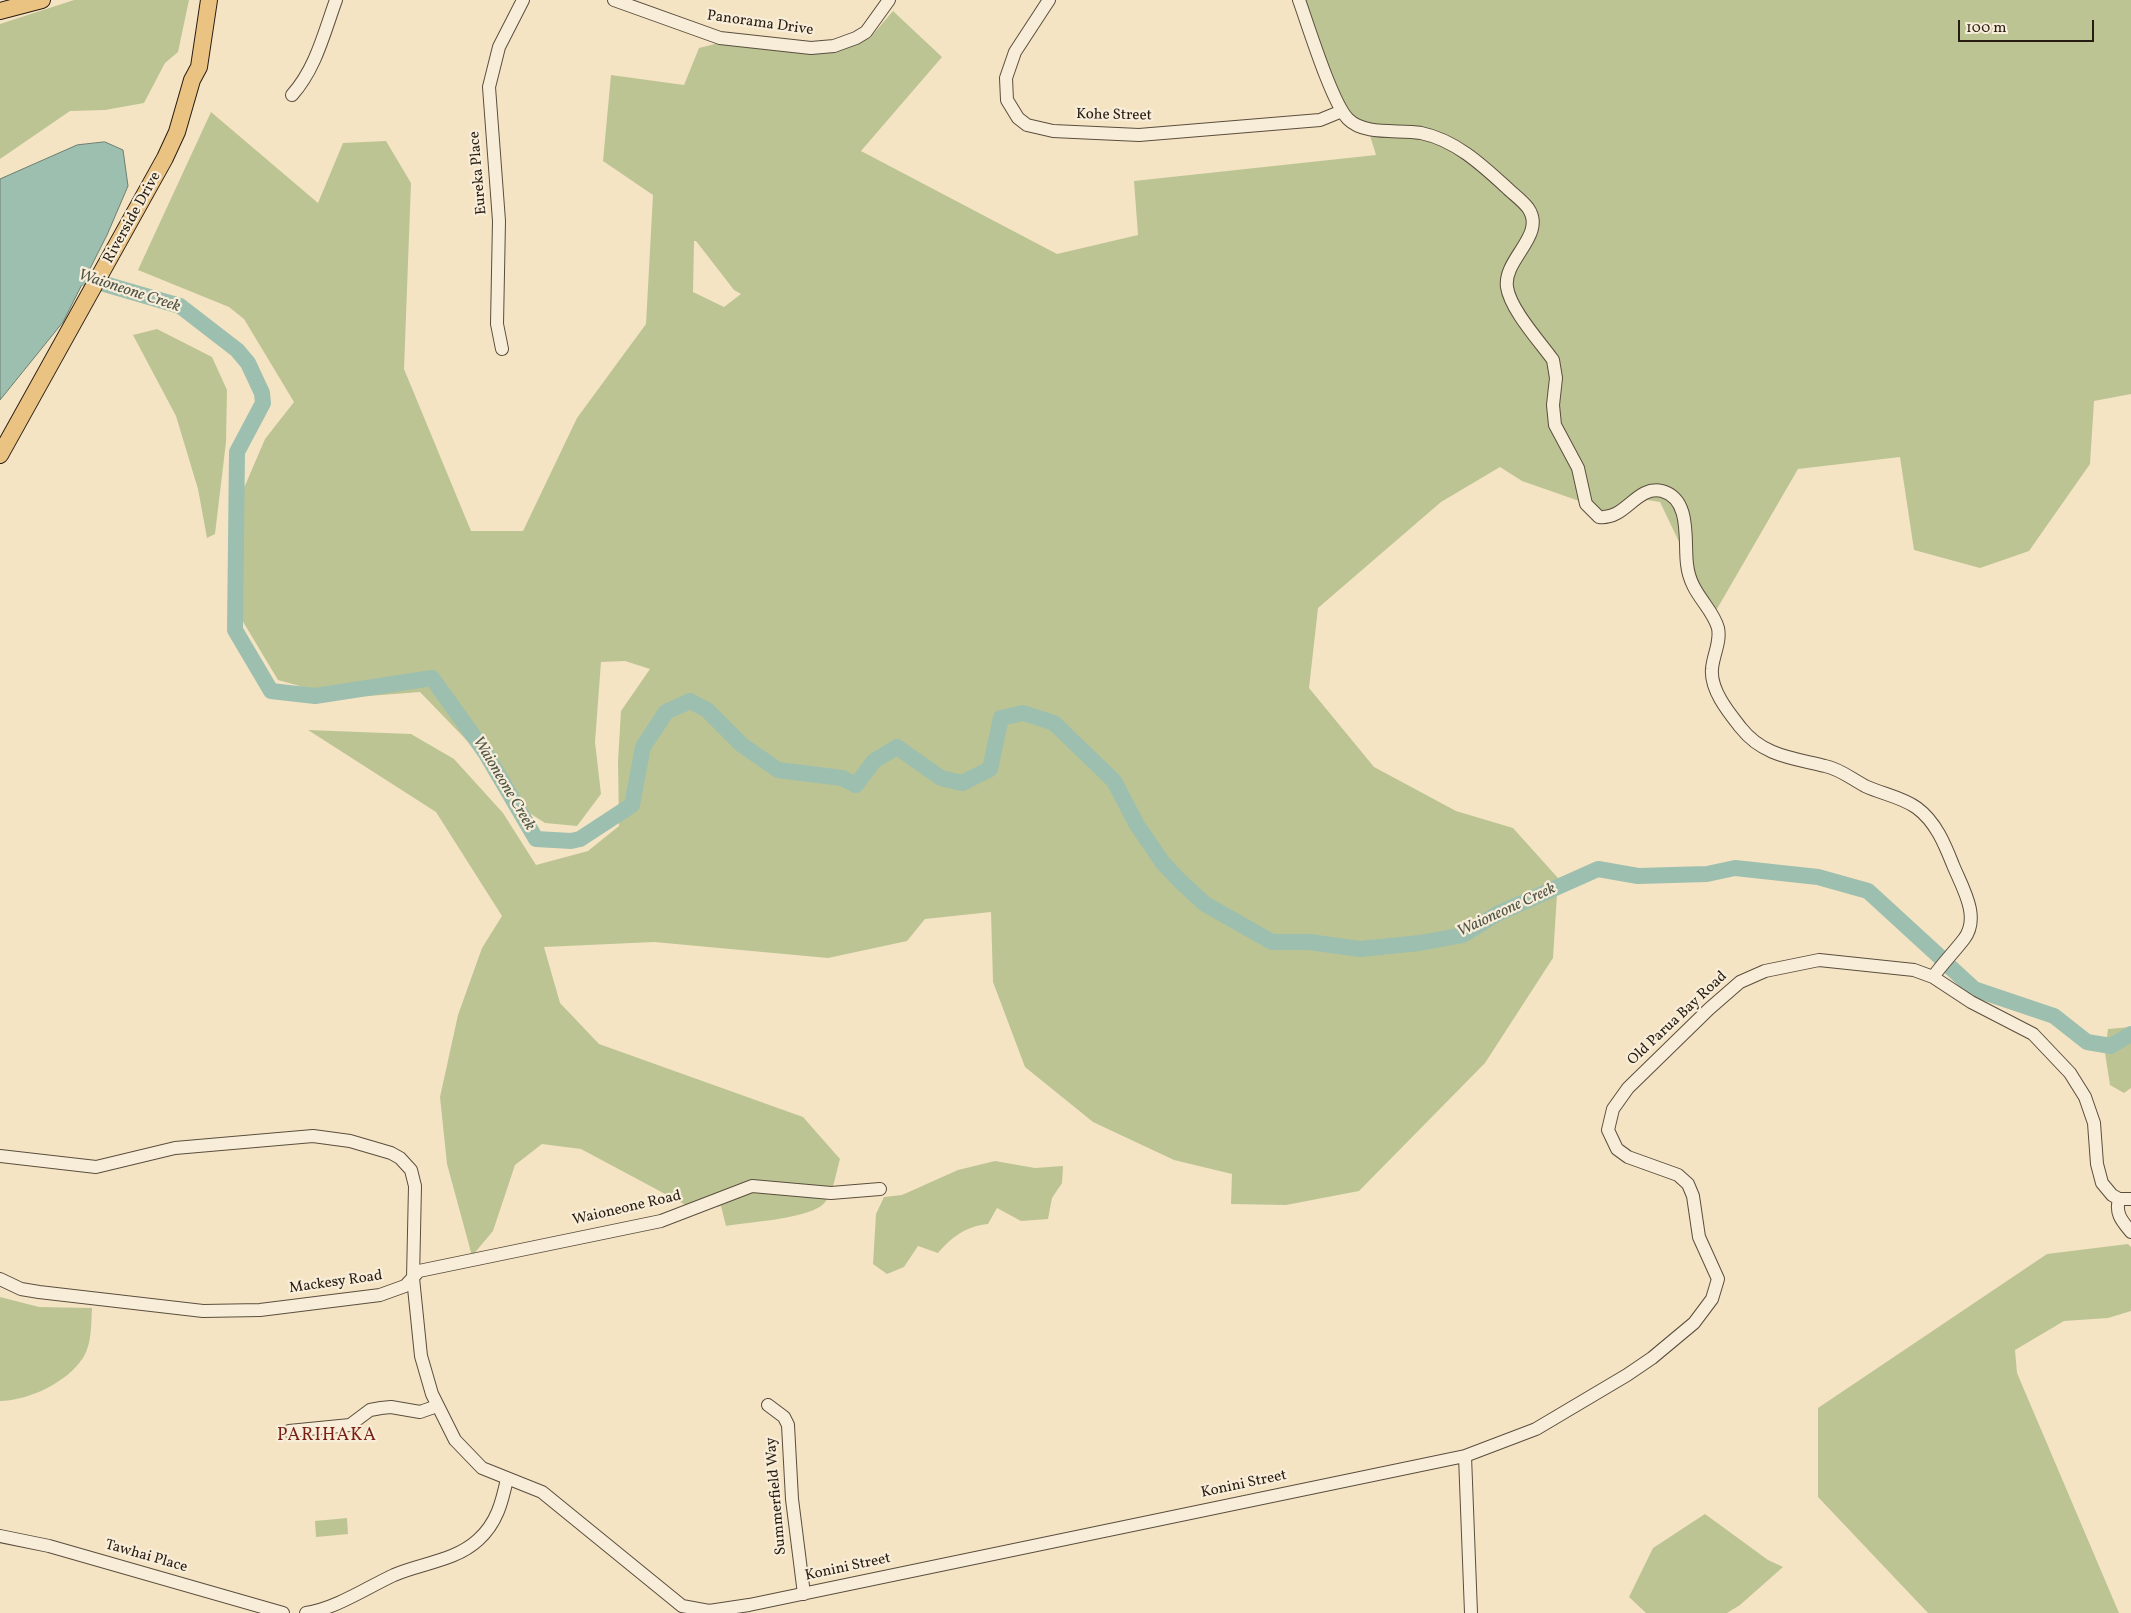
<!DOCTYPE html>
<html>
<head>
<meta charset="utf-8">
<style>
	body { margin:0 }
	#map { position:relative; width:2131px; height:1613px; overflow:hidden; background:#f5e4c3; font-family:Vollkorn,serif }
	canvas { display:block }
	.scale { position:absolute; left:1958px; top:20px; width:136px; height:22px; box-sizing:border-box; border:2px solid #261c12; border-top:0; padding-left:6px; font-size:15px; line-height:18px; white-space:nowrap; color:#261c12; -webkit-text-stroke:4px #f8edd8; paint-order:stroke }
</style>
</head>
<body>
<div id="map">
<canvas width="2131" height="1613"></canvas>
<div class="scale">100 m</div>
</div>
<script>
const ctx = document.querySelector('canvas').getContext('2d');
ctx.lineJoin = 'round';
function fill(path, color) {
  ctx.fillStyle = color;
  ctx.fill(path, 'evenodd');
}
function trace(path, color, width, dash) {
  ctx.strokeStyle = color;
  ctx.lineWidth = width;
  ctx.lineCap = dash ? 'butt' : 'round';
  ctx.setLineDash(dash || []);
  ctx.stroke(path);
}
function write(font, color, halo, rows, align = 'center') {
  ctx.font = font + ' Vollkorn,serif';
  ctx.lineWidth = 4.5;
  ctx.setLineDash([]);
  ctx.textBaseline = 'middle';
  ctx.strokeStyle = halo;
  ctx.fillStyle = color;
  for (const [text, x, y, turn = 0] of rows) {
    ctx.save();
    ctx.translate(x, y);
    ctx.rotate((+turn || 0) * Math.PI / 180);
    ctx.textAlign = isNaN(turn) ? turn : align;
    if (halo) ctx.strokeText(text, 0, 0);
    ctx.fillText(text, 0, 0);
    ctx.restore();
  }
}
fill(new Path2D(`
	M74,0H189L178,52L165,63L144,103L105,110L70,111L0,159V24Z
	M1301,0H2131V394L2094,401L2090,464L2029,551L1980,568L1914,550L1900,457L1798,469L1710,621L1681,546L1660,502L1647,500L1625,505L1619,510L1588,514L1585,503L1522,481L1500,467L1441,502L1318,608L1309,688L1374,767L1456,811L1513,828L1558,878L1553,958L1485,1063L1359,1191L1286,1205L1231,1204L1232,1174L1174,1160L1093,1122L1025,1067L993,982L991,912L925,919L907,941L828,958L654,942L544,947L560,1003L599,1044L803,1117L840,1159C836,1172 833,1198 821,1206C803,1219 749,1222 726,1226L721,1206L697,1211L581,1149L542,1144L515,1165L493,1231L472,1256L447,1164L440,1097L458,1015L482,948L502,916L436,812L308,730L411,734L454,759L503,813L536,865L588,851L619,826L618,761L621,711L650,669L625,661L601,662L595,742L601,794L577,826L545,823L511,801L478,752L420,692L343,698L278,680L242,620L235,509L265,439L294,402L244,319L229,307L138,270L211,112L318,203L343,143L386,141L411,183L404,369L471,531H523L577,418L646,324L653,195L603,161L611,75L684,85L699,48L723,42L837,51L870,38L893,11L942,57L861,151L1057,254L1138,235L1134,181L1376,155L1368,129L1344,114ZM694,241H696L734,290L741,294L724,307L693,292Z
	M157,329L212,357L227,390L226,442L215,534L207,538L198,489L176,416L133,335Z
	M2131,1027V1088L2124,1093L2110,1085L2105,1053L2108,1029Z
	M995,1161L1035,1168L1063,1166L1062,1183L1052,1198L1048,1219L1021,1221L997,1208L988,1224C966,1226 952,1237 938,1253L918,1246L904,1267L887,1274L873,1264L876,1214L884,1197L902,1195L958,1170Z
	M2128,1244L2131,1247V1311L2108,1318L2064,1321L2015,1350L2017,1373L2119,1613H1928L1818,1497V1408L2047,1254Z
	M0,1297L39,1307L92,1308C91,1324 92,1344 83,1358C66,1383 30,1400 0,1401Z
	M1705,1514L1768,1560L1783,1567L1740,1605L1727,1613H1646L1629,1597L1653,1548Z
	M347,1518L348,1534L316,1537L315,1521Z`), '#bcc494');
const water = new Path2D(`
	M105,142L123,150L128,186L107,235L63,322L0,400V179L77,145Z`);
fill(water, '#9dbfaf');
trace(water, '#6d7e70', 1);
trace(new Path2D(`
	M65,270L84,278L180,306L237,350L248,363L262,393L263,403L237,452L235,630L271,691L315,696L432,678L485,752L536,839L571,841L580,839L632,805L643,747L666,712L690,701L707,710L742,745L778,770L842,778L856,785L874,761L897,747L941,778L962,783L990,769L1001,718L1023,713L1054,723L1114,781L1137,825L1163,863L1180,881L1205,904L1272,942H1309L1360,949L1420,943L1463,935L1497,914L1598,869L1638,876L1707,874L1735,868L1818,877L1868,891L1940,957
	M1949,966L1974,989L2054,1016L2087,1042L2111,1046L2131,1034`), '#9dbfaf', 16);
const minor = new Path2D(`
	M614,0L720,38L811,48L834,46L856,38L866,32L889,0
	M1049,0L1015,52L1006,78L1007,100L1018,118L1027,125L1053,131L1139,135L1320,120L1342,111
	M1299,0C1308,25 1332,103 1348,119C1365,136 1398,129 1421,133C1455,140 1481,164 1506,187C1513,194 1522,200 1528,208C1547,235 1503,259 1507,287C1510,309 1540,342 1553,360L1556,378L1553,405L1555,425L1578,468L1586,504L1599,517C1626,520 1636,485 1662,491C1692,499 1684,542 1687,564C1690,594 1712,606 1718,628C1721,642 1713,655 1712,669C1710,690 1729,713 1741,728C1763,756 1793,758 1825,766C1840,769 1852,779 1865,786C1882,794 1902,797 1917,808C1936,822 1945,845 1953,865C1962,887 1981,917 1964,939C1954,952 1942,964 1933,977
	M292,95C316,68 324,33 336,0
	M502,349L497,324L499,221L489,87L499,47L523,0
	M0,1156L96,1167L175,1148L313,1136L350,1141L391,1153L400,1158L411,1170L415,1186L413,1278L421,1356L432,1394L455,1440L482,1468L542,1492L682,1606L709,1611L749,1605L1465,1456L1536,1429L1627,1375L1652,1358L1694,1323L1712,1299L1718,1279L1699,1237L1693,1196L1688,1184L1678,1175L1628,1157L1617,1149L1608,1130L1613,1109L1628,1088L1709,1009L1740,982L1765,971L1819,960L1914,970L1933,977L1971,1002L2033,1034L2070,1073L2085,1097L2094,1123L2097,1164L2102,1183L2112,1195L2119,1199H2131
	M2119,1199C2115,1214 2122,1221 2131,1232
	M0,1279L21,1289L39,1292L203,1311L260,1310L380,1295L405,1286L419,1271L661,1221L752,1186L831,1193L880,1189
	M768,1405L784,1417L788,1425L792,1499L804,1594
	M289,1431L350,1425L370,1410L381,1408L391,1407L420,1412L437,1406
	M1465,1456L1471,1613
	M0,1536L49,1546L283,1613
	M306,1613C337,1608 366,1588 394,1575C422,1563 455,1561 478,1540C497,1523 502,1502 507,1479`);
const major = new Path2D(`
	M0,11L42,0
	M0,455L165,158L177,132L192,80L199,67L209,0`);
trace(minor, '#5a4e3e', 14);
trace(major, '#261c12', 18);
trace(minor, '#f8edd8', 12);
trace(major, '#eac282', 16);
write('15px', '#261c12', '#f8edd8', [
	["Panorama Drive",760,24,8],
	["Kohe Street",1114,116,1],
	["Eureka Place",479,173,-95],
	["Riverside Drive",133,218,-61],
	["Old Parua Bay Road",1678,1019,-43],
	["Waioneone Road",627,1209,-13],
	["Mackesy Road",336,1283,-8],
	["Konini Street",1244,1485,-12],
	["Summerfield Way",777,1496,-95],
	["Tawhai Place",146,1557,16],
	["Konini Street",848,1568,-12]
]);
write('italic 16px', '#505549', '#f8edd8', [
	["Waioneone Creek",129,292,18],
	["Waioneone Creek",503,784,59],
	["Waioneone Creek",1507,911,-25]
]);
ctx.letterSpacing = '1px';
write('18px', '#7a1f14', '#f8edd8', [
	["PARIHAKA",327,1437]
]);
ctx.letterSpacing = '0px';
</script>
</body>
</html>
